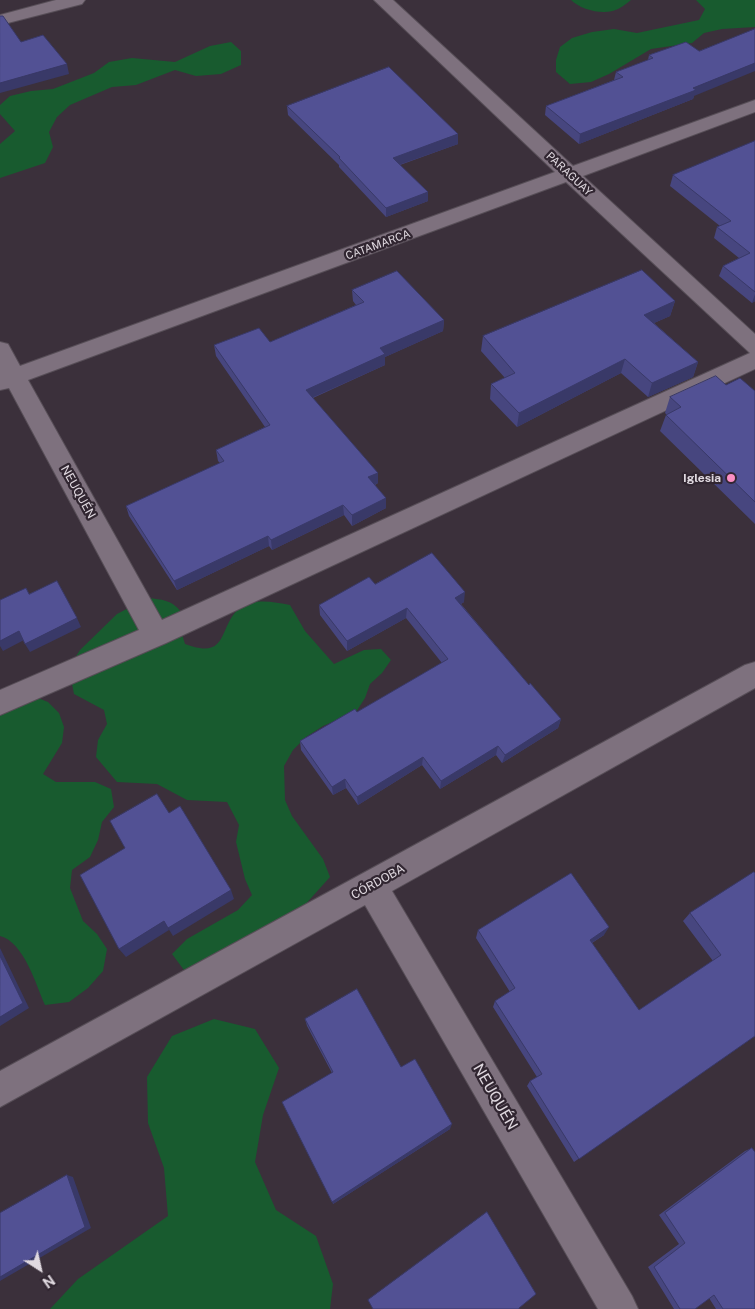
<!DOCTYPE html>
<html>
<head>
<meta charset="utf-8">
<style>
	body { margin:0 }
	#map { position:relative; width:755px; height:1309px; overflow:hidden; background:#3b303b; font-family:"Public Sans",sans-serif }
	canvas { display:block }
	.north { position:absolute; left:15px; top:1244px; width:50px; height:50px; -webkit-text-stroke:4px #312631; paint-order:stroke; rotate:145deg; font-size:14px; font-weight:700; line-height:20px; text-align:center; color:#e0d9e0 }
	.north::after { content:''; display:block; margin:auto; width:18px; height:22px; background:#e0d9e0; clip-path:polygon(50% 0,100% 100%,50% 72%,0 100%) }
</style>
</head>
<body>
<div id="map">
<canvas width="755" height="1309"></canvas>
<div class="north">N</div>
</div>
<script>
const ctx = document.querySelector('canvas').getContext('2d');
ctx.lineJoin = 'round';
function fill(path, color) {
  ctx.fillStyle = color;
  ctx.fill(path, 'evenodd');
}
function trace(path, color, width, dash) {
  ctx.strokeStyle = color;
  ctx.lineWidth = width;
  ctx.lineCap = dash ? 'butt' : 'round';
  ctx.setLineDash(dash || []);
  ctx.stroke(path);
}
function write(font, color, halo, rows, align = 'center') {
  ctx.font = font + ' "Public Sans",sans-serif';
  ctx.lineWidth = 4.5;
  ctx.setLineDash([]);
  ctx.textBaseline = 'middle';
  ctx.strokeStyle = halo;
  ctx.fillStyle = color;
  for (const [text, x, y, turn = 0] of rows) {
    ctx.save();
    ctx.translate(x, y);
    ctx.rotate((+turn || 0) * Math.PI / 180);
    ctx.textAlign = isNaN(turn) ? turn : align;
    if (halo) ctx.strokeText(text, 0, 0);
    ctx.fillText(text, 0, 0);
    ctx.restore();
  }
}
fill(new Path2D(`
	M571,0H631C627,3 622,7 618,9C605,16 581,10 571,0Z
	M696,0H755V27L722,29L704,33L692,43L651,49L609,74L591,82L570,84L556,72V60L560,47L572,38L592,32L614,29L637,33L699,20L705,9Z
	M231,42L241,51V65L221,74L196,76L175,70L136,85L112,87L70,105L57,117L49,132L53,147L45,163L0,178V144L15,131L0,114V105L10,96L31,91L53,89L94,73L109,62L132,58L175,62L210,46Z
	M148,598C167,600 174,601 185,617L181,631L185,644C231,661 217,625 241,607C254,598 275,602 290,605L305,631L334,664L364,650L381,649L391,660L382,673L370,684L365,698L356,712L323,726L306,737L293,750L284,766L285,800L292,816L323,859L330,877L303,907L207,961L184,970L172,954L187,939L238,910L252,895L245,879L236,842L239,825L227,802L187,800L157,784L117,782L96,757L98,740L107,724L104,710L74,694L71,679V664L80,650L117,614Z
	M18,690L48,702L59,713L64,727L62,743L43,774L56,782H95L111,789L114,807L102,822L98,840L90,857L72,870L70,888L83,921L97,934L107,949L103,971L88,988L69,1002L45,1005C36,985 24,942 0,936V694Z
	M214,1019L255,1029L279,1068L263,1115L255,1162L276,1210L316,1236L333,1284L330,1309H50L78,1279L168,1216L164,1168L148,1123L147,1077L172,1036Z`), '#185b2f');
const minor = new Path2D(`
	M56,0H85L82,4L0,25V15Z
	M374,0H393L573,166L755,100V112L583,176L755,334V369L166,643L0,715V690L139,630L9,388L0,390V342L8,344L20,366L555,172ZM566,182L750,353L162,620L28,380Z
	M755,662V688L392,891L632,1296L638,1309H598L365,905L0,1107V1071L745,665Z`);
trace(minor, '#574e57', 2);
fill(minor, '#7e717e');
fill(new Path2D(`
	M686,42L694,96L693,99L579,144L545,115L546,106L614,80L616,72L648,60L649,55Z
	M287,106L458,144L400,165L428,201L386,217L339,167V165L288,115Z
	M755,141V301L752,303L719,276L723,266L739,258L714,238L717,227L720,226L670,186L673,175Z
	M352,290L444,320L443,331L385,357V365L313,398L378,483L375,485L386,508L352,526L344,515L272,550L269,546L177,590L129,516L126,506L220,463L218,461L216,450L265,427L216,356L214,345L270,342L356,305L353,301Z
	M675,301L670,316L654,323L698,362L693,377L648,397L621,373L517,427L490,399L491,384L505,378L481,351L483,336Z
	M726,385L755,391V524L660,431L666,415H667L665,413L670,397Z
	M375,584L464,602L461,604L529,685L561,719L558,728L502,763L496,755L440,789L422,765L358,805L346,788L333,795L301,750L300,741L357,712L442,663L406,618L347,651L320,615L319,605Z
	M754,872L755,1036L574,1162L527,1086L530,1081L537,1077L493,1007L495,1001L510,992L476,938L478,930L604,935L592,943L639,1010L713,961L683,921L690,913Z
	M305,1019L401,1067L450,1129L333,1204L332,1073L307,1026Z
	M752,1148L755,1309H716L709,1298L695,1309H674L648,1267L679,1244L659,1215L745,1151Z`), '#47467f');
fill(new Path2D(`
	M755,63V71L694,96L693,99L579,144L580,134L693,88Z
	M67,64L69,74L0,93V83Z
	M458,134V144L393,167V158Z
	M428,192V201L386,217V208Z
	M755,294V301L752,303Z
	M675,301L670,316L640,329L644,315Z
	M444,320L443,331L385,357V365L307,400L306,390L380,348Z
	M625,359L621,373L517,427L519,413Z
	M698,362L693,377L648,397L652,383Z
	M378,473V483L368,488V477Z
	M386,498V508L352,526V515Z
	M343,505L344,515L272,550L271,540Z
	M268,536L269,546L177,590L174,581Z
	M465,592L464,602L454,608L455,598Z
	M407,608L406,618L347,651V641Z
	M77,618L81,627L30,652L25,644Z
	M19,631L24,640L3,651L0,646V641Z
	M561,719L558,728L502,763L505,755Z
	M498,746L496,755L440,789L441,781Z
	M423,757L422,765L358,805L357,797Z
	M345,779L346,788L333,795L332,787Z
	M231,890L234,899L173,936L168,928Z
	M164,921L169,930L126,957L119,949Z
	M609,927L604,935L585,947L590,940Z
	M0,948L29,1008L0,1026Z
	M452,1124L450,1129L333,1204L332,1202Z
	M67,1175L73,1177L91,1228L0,1281V1277Z`), '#393968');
const building = new Path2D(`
	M0,16H3L21,42L43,35L67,64L0,83Z
	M755,29V63L693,88L696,90L580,134L546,106L623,77L616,72L653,58L649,55L686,42L699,51Z
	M389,67L458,134L393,158L428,192L386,208L339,158L340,157L287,106Z
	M755,141V292L723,266L750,253L717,227L731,221L673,175Z
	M642,270L675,301L644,315L698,362L652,383L625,359L519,413L491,384L515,373L483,336Z
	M397,271L444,320L380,348L385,354L306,390L378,473L368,477L386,498L352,515L343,505L271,540L268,536L174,581L126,506L224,461L216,450L270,425L214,345L259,328L270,342L364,302L352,290Z
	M716,376L726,385L740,378L755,391V502L666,415L681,407L670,397Z
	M432,553L465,592L455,598L529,685L530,683L561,719L505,755L498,746L441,781L423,757L357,797L345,779L332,787L300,741L355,709L357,712L448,659L407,608L347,641L319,605L369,577L375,584Z
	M57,581L77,618L25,644L19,631L0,641V600L26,588L29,594Z
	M157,794L169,813L180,806L231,890L168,928L164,921L119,949L80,875L125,848L110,821Z
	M754,872L755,873V1036L579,1159L530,1081L542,1074L495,1001L515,988L478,930L571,873L609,927L590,940L639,1010L721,955L690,913Z
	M0,956L23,1003L0,1017Z
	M357,989L401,1067L415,1059L452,1124L332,1202L282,1102L333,1072L305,1019Z
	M752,1148L755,1152V1309H723L714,1295L695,1309H680L654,1267L685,1243L665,1213Z
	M67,1175L85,1227L0,1277V1213Z
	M487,1212L536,1294L519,1308V1309H373L368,1300Z`);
fill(building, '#525194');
trace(building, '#393968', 1);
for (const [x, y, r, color] of [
	[731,478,5,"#fb8fc4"]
]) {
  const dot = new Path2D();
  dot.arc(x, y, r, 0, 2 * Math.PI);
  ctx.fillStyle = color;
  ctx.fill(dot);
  trace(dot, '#312631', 2);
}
write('11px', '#e0d9e0', '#312631', [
	["PARAGUAY",569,174,43],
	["CATAMARCA",378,245,-20]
]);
write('bold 12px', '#e0d9e0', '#312631', [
	["Iglesia",721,478]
], 'right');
write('12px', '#e0d9e0', '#312631', [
	["NEUQUÉN",78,492,61],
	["CÓRDOBA",378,882,-29]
]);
write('15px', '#e0d9e0', '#312631', [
	["NEUQUÉN",495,1097,60]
]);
</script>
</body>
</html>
